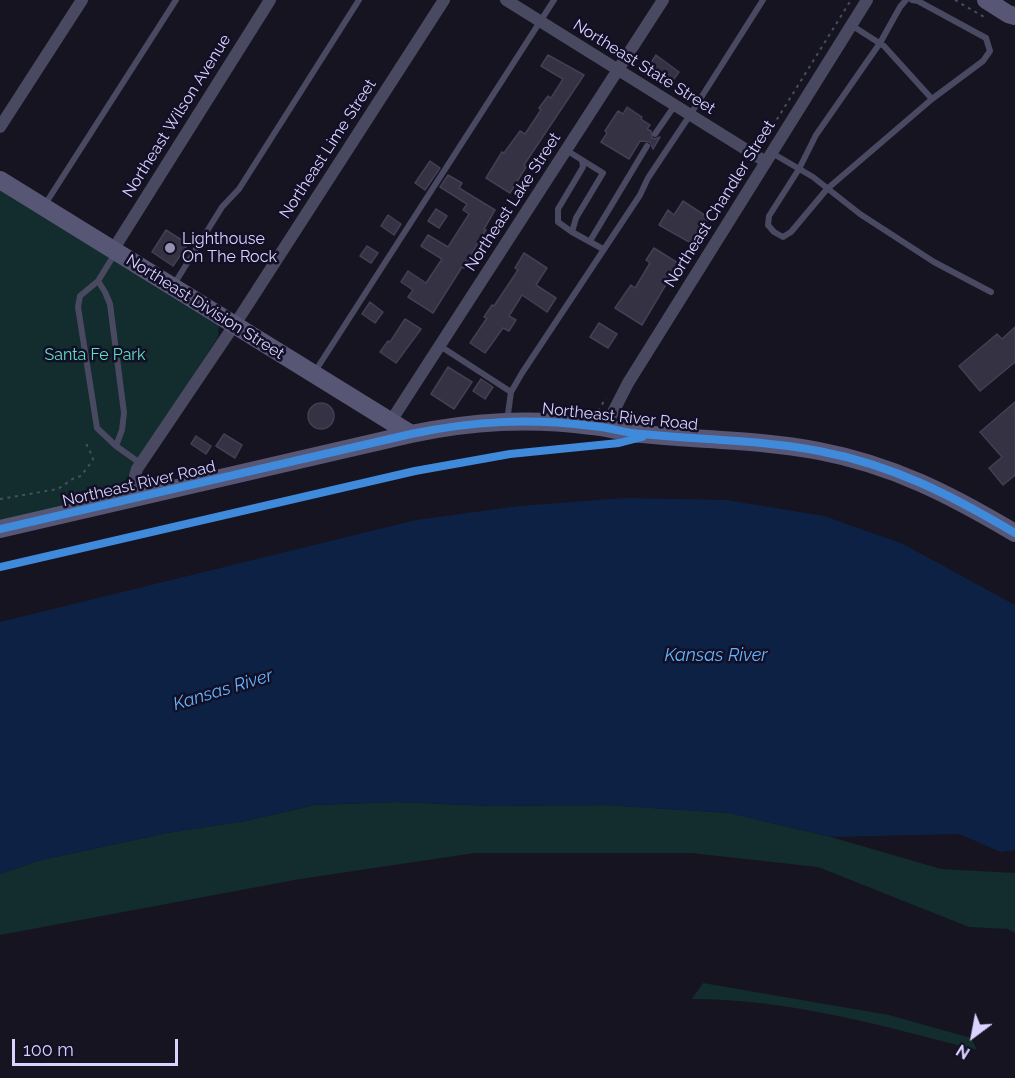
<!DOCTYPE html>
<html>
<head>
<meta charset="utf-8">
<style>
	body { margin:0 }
	#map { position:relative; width:1015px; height:1078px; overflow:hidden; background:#161421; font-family:Raleway,sans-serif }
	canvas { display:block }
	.north { position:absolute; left:943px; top:1006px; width:60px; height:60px; -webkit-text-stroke:4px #130f26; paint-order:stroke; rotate:212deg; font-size:16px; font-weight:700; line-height:24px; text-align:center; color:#d9d4ff }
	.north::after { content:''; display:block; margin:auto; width:21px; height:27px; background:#d9d4ff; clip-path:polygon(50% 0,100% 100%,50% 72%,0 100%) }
	.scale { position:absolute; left:12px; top:1039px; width:166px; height:27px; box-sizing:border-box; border:3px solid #d9d4ff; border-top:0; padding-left:8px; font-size:18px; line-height:21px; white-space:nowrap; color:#d9d4ff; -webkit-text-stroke:4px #130f26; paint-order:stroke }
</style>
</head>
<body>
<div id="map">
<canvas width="1015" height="1078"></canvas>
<div class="north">N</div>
<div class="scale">100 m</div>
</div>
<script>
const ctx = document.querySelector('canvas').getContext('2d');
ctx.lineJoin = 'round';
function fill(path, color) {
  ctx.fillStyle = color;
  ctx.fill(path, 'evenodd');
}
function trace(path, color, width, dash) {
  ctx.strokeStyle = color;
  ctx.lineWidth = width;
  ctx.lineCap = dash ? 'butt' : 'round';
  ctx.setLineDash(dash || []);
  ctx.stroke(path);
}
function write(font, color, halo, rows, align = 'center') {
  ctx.font = font + ' Raleway,sans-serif';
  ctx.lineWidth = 5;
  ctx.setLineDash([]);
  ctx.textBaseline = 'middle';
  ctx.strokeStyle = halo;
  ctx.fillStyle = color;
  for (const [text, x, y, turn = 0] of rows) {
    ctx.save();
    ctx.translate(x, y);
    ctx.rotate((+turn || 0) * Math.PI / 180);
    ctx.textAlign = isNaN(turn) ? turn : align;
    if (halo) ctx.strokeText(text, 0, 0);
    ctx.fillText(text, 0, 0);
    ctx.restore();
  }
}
fill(new Path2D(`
	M0,185L219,325L218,337L125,481L116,491L103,500L0,524Z
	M397,802L492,806L606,805L730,813L831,837L941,869L1015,873V933L1008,929L969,927L818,867L691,853H475L300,879L0,935V874L41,860L167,833L245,821L315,805Z
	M703,983L889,1015L971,1038L977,1050C883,1026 789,999 692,999Z`), '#132c2d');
fill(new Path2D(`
	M624,498L726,500L824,516L903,544L1015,605V850L1001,852L959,834L831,837L729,813L606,805L492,806L397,802L315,805L245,821L167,833L41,860L0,874V622L416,520L519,506Z`), '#0d2144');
const building = new Path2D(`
	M548,55L584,75L524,165L526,167L510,193L486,178L502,152L504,153L520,131L525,134L541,110L539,108L548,96L551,98L563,79L541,66Z
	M656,55L679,72L669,86L646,70Z
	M627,107L642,117L641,119L650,125L647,129L651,131L652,138L655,139L660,137L653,149L650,142L640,141L629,159L601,142L607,133L605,131L618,111L623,114Z
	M430,161L440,168L425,190L415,183Z
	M448,175L462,183L459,188L495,210L484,229L486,230L472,253L473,254L464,268L462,267L433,313L408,297L413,290L401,282L408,271L426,283L442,259L421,246L428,235L448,247L469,214L463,210L467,204L440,187Z
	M683,201L709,218L702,227L700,226L691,243L659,225L668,210L674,215Z
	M436,209L447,216L439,228L428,221Z
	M388,215L401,224L394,235L381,226Z
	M166,230L188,244L173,266L152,252Z
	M367,246L378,253L371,263L360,256Z
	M654,248L681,265L673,277L671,276L642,325L615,308L631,285L635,288L650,263L646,260Z
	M524,253L547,268L536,285L556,298L547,312L522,295L509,316L516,320L509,331L503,328L485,353L470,343L487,318L484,317L492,305L494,306L518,270L515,268Z
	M370,302L383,312L375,323L362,314Z
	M405,319L421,329L396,363L380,352L388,341L390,342Z
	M599,323L617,334L608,348L590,337Z
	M1015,327V362L980,391L959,366L997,334L1002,339Z
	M448,367L472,382L454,409L431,394Z
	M481,379L493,387L485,399L473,391Z
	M1015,402V475L1003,485L989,468L1002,457L980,432Z
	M308 416a13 13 0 1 1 26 0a13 13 0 1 1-26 0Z
	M224,434L242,445L235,458L216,446Z
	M196,436L211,446L206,454L191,444Z`);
fill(building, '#343243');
trace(building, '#433f54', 1.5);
trace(new Path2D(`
	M955,0L986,18
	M761,145L851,0
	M598,411L606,398
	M0,499L58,489L74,478L81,476L93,460C92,452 86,448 86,440`), '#44505f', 2, [3, 4.5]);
trace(new Path2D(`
	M906,0L900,7L880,43L816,135L799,169L769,216L768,225L774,232L783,237L791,232L827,189L932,99L983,61L990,51L986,38L918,1L912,0
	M851,25L884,46L932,99
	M655,134L675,105
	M566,150L603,173L576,218L572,232L603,249
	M772,153L813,177L860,214L934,262L991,292
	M44,206L176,0
	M572,232L558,222V209L583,167L582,160
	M590,241L647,146
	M114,255L98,281L80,296L78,307L97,428L116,446L140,463
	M98,281L105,292L110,304L124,413L122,430L116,446
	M173,286L222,207L239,189L359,0
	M440,346L511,392
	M314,373L554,0
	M507,421L511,392L522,373L640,195L648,178L690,115L763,0`), '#4a4962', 6);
trace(new Path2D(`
	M506,0L766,162
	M0,127L82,0
	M113,250L270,0
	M391,421L663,0
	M605,428L628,383L867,0
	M134,499L135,476L137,469L243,312L444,0`), '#4a4962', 12);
trace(new Path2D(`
	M986,0L1008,14L1015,16
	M0,180L411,434
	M0,529L411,434C473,421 528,418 592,426C606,427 619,431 632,433C694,440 757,439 819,451C893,465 951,495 1015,533`), '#575674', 18);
trace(new Path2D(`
	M0,529L411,434C473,421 528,418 592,426C606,427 619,431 632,433C694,440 757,439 819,451C893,465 951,495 1015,533
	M0,567L415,471L510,454L619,443L642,437`), '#408adc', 8);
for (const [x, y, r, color] of [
	[170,248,6,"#9591b1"]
]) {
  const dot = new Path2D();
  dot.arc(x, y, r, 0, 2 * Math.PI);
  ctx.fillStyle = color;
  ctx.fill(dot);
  trace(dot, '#130f26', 2);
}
write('16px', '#d9d4ff', '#130f26', [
	["Northeast State Street",644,67,32],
	["Northeast Wilson Avenue",177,116,-58],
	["Northeast Lime Street",328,149,-57],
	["Northeast Lake Street",513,202,-57],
	["Northeast Chandler Street",720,204,-58],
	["Northeast Division Street",205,307,32],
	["Northeast River Road",620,417,6],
	["Northeast River Road",139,484,-13]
]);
write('16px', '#d9d4ff', '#130f26', [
	["Lighthouse",182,239],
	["On The Rock",182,257]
], 'left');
write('16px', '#5fe0c0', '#130f26', [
	["Santa Fe Park",95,355]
]);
write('italic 18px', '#62b6ff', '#130f26', [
	["Kansas River",716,656],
	["Kansas River",223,690,-17]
]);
</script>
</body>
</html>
